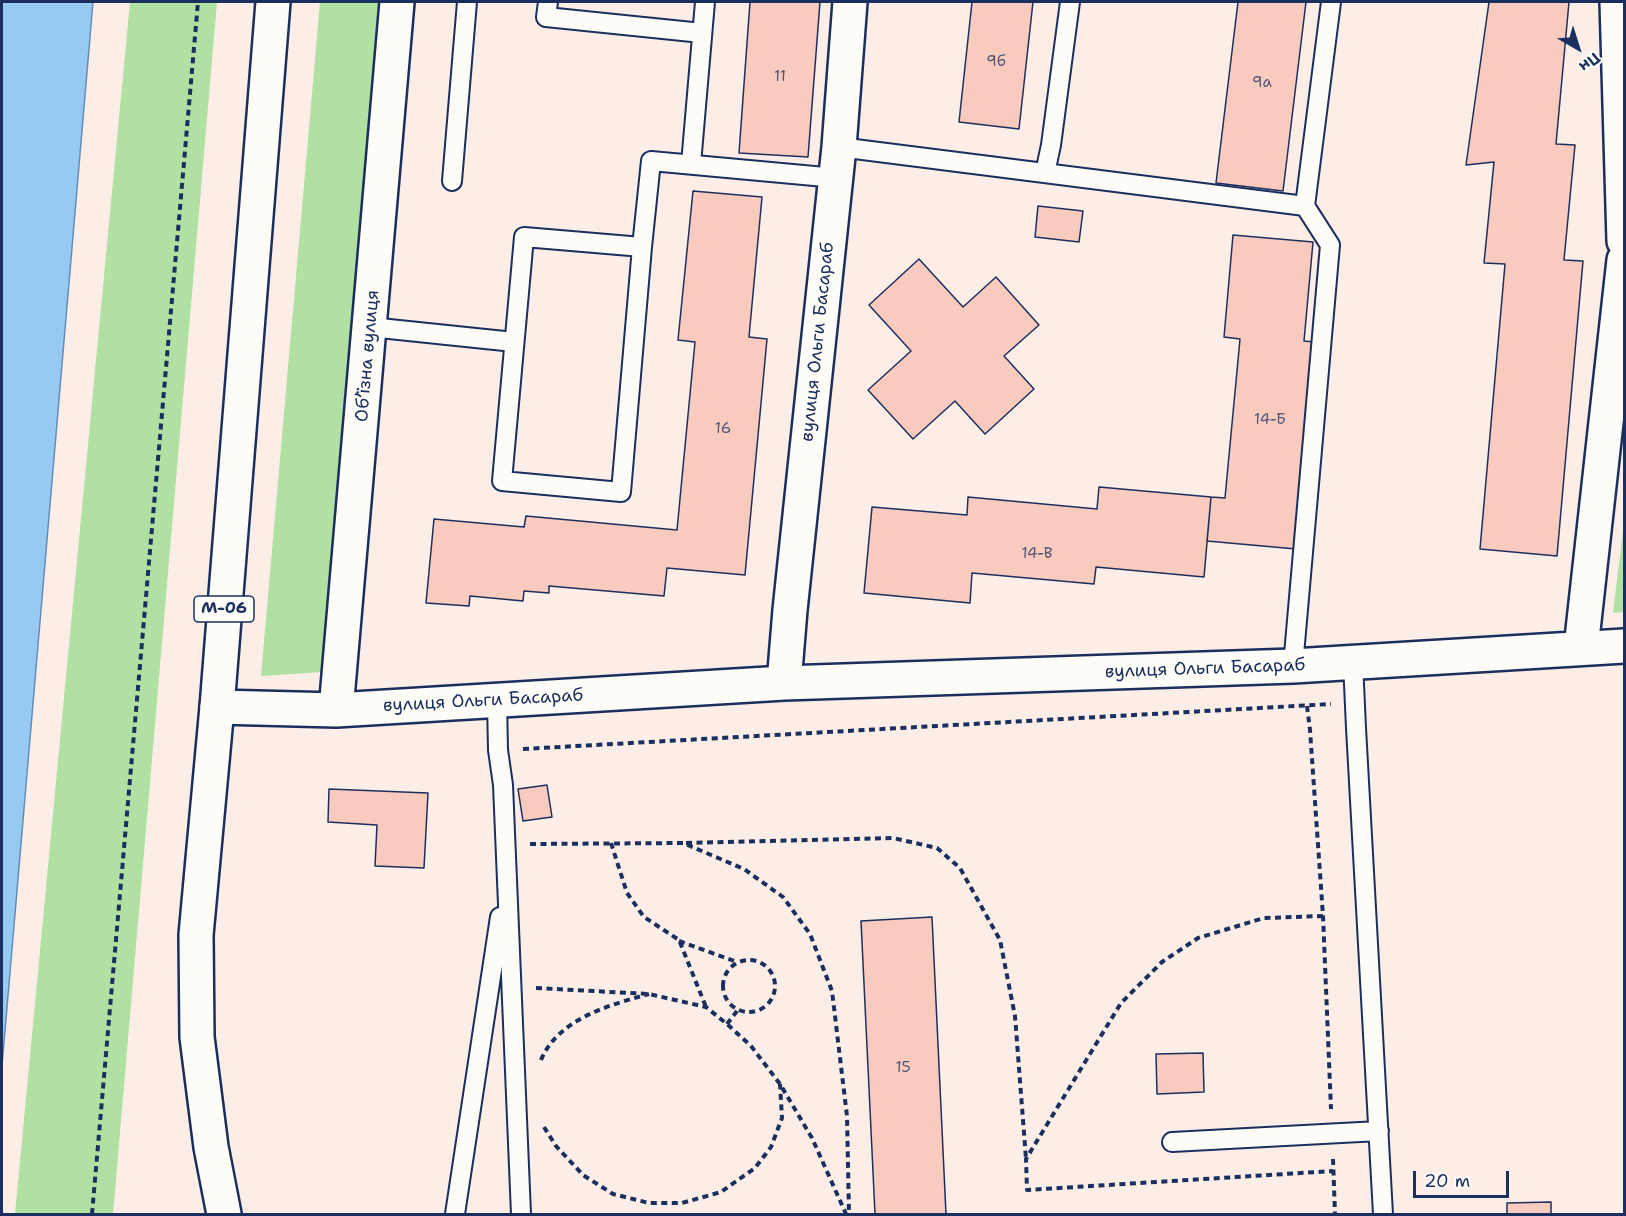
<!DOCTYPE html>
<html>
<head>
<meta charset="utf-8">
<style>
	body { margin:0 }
	#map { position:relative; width:1626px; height:1216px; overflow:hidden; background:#fcede6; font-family:"Shantell Sans",sans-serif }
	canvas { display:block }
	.frame { position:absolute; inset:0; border:3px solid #1b2f5e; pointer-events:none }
	.north { position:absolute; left:1548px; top:18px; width:60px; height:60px; -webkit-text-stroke:4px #fdfcf7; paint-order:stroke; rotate:141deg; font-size:16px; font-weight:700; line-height:24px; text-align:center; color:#1b2f5e }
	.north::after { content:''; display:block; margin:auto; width:21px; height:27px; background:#1b2f5e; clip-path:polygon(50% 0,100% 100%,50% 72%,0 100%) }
	.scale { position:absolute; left:1413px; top:1171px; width:96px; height:27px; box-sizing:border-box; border:3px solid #1b2f5e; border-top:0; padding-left:8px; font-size:18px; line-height:21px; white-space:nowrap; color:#1b2f5e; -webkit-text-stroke:4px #fdfcf7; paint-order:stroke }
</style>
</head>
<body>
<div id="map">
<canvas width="1626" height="1216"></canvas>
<div class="frame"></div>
<div class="north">Пн</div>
<div class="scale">20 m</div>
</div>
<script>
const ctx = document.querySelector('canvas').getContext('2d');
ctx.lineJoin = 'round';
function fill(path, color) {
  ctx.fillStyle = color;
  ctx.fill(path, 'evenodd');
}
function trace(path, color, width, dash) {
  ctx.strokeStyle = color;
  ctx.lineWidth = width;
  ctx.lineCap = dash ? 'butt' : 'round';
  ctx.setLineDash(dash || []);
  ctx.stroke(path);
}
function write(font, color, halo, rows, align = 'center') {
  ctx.font = font + ' "Shantell Sans",sans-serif';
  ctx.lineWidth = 5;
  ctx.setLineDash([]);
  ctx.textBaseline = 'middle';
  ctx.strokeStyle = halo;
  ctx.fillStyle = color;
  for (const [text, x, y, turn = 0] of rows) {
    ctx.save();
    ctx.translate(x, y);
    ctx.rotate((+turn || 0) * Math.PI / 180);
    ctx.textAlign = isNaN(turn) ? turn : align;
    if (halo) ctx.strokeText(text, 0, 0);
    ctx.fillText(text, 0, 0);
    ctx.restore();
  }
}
fill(new Path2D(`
	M130,2H217L113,1214H15Z
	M320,2H379L323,672L261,676Z
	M1624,522V612L1613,613Z`), '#b0e1a2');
const water = new Path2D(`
	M2,2H93L2,1066Z`);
fill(water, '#96caf3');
trace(water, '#658cb7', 1.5);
const building = new Path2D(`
	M750,2H820L808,157L739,153Z
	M972,2H1033L1019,129L959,122Z
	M1238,2H1306L1283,191L1216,183Z
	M1489,2H1569L1556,144L1575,145L1564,260L1583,261L1557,556L1480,549L1505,264L1484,263L1494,162L1466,165Z
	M693,191L762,197L749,337L767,339L745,575L667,568L664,596L549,586V593L524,591L523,601L470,596L469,606L426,603L434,519L524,527L526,516L677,530L695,342L678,340Z
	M1038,206L1083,211L1079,242L1035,237Z
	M1233,235L1313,242L1304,341L1315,342L1296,549L1207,541L1211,497L1225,498L1240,339L1224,337Z
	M919,259L963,307L996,277L1039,325L1004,356L1034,389L985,434L955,401L913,439L868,390L911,351L869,305Z
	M1099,487L1211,497L1204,577L1096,567L1094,584L972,573L970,603L864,593L872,507L967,515L968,497L1097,509Z
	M547,785L552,817L523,821L518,789Z
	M329,789L428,793L424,868L375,866L377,825L328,822Z
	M932,917L946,1214H875L861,921Z
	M1203,1053L1204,1092L1157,1094L1156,1054Z
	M1551,1202V1214H1507V1203Z`);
fill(building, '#f9cabe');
trace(building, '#1b2f5e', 1.5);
const service = new Path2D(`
	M548,2L546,17L702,33
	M839,147L1305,206L1331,2
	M691,164L705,2
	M1045,173L1051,145L1070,2
	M452,181L467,2
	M642,247L524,237L502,481L621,492L642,247L651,161L836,178
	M370,327L514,342
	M1353,662L1356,728L1383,1214
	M1293,666L1330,245L1305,206
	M497,701L498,750L503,785L521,1214
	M1172,1142L1379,1131
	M455,1214L500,917`);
const minor = new Path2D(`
	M1617,2L1624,241
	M1581,648L1624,260
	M784,683L790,610L839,147L850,2
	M217,707L336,710L784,683L1293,666L1624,646
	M336,710L397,2`);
const trunk = new Path2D(`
	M224,1214L211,1147L197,1037L196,935L217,707L273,2`);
trace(service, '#1b2f5e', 22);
trace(minor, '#1b2f5e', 38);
trace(trunk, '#1b2f5e', 38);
trace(new Path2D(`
	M1307,706L1310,730L1323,916L1331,1109
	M523,749L1331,704
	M611,843L627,893L644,917L679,940L706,1007
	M686,843L893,838L937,848L960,868L1000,940L1015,1016L1026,1159
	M530,844L683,843L744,869L783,897L810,934L832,991L847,1116L849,1214
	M1323,916L1264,918L1198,938L1162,962L1121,1003L1026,1159L1027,1190L1333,1171
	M679,941L737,962
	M723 986a26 26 0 1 1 52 0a26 26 0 1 1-52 0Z
	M536,988L649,994L706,1007L727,1024L751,1046L780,1084L812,1138L846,1214
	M727,1024L737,1011
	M541,1060C558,1019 609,1005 649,994
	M544,1127L556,1146L583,1175L613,1194L649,1203H682L721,1192L755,1168L771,1147L782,1118L780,1084
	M1333,1159L1335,1214
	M92,1214L198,2`), '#1b2f5e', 4, [6, 4.5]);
trace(service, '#fdfcf7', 18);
trace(minor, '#fdfcf7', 33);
trace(trunk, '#fdfcf7', 33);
write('15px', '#525676', null, [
	["9б",996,62],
	["11",780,77],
	["9а",1262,83],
	["14-Б",1270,420],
	["16",723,429],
	["14-В",1037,554],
	["15",903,1068]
]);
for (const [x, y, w] of [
	[224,609,60]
]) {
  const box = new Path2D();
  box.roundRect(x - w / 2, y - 13, w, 26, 4.5);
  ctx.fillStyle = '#fdfcf7';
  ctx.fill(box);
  trace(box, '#1b2f5e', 1.5);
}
write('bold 16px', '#1b2f5e', null, [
	["М-06",224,609]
]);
write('18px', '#1b2f5e', '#fdfcf7', [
	["вулиця Ольги Басараб",818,342,-84],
	["Обʼїзна вулиця",368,356,-85],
	["вулиця Ольги Басараб",1205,669,-2],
	["вулиця Ольги Басараб",483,701,-3]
]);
</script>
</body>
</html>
